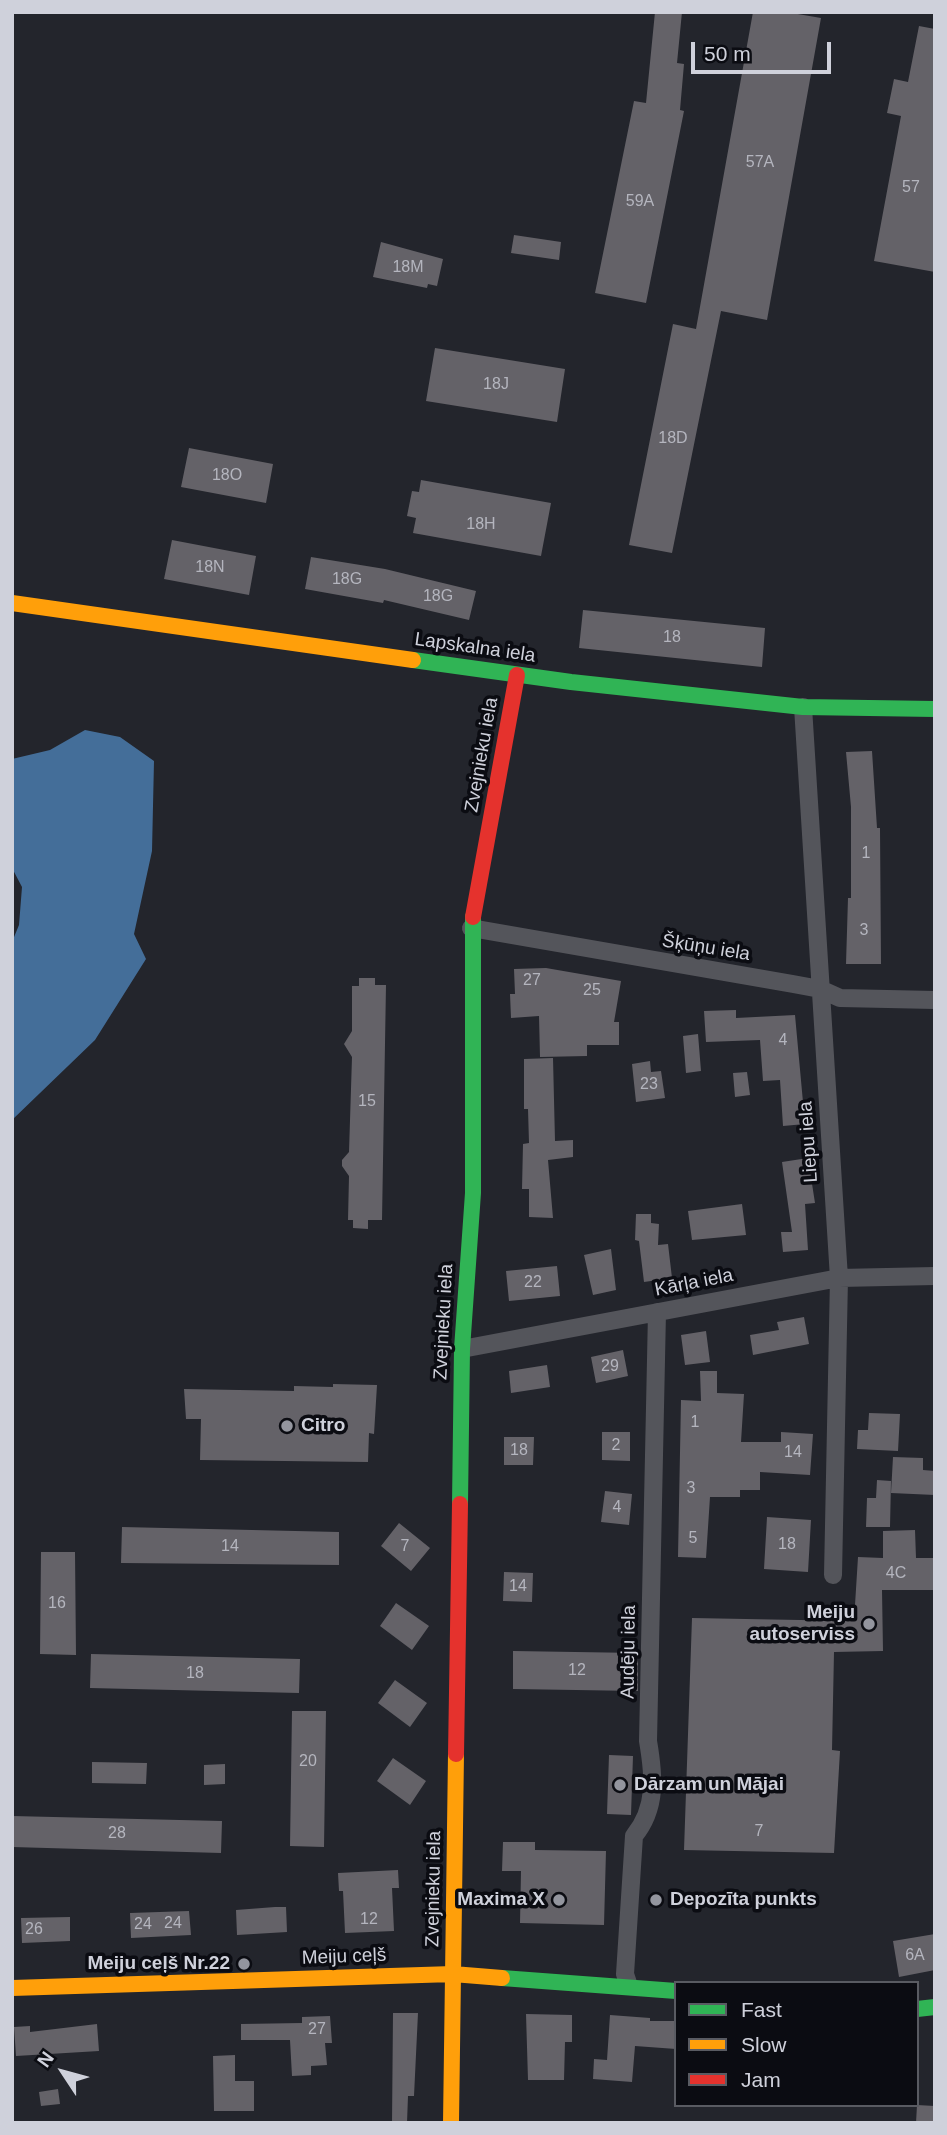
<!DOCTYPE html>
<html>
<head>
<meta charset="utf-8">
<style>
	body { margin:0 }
	#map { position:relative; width:947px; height:2135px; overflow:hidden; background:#23252c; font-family:Arial,sans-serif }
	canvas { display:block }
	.frame { position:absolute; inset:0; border:14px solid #cfd1db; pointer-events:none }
	.legend { position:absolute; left:674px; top:1981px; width:245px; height:126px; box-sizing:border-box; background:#0b0c12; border:2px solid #595b62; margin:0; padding:9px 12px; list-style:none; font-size:21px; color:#cfd1db }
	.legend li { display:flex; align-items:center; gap:14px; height:35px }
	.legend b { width:35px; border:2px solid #595b62 }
	.north { position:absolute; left:28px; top:2037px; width:70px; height:70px; -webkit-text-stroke:5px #0b0c12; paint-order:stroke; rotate:306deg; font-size:19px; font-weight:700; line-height:28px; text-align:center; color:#cfd1db }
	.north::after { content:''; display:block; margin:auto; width:24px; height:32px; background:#cfd1db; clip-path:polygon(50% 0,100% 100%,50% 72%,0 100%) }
	.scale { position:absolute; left:691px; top:42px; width:140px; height:32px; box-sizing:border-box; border:4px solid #cfd1db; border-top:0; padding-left:9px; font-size:21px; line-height:24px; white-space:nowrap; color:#cfd1db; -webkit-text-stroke:5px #0b0c12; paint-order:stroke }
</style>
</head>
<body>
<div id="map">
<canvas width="947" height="2135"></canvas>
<div class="frame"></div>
<ul class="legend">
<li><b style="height:9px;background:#30b455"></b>Fast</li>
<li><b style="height:9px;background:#ff9f0a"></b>Slow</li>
<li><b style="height:9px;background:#e5322d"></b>Jam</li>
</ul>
<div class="north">N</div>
<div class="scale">50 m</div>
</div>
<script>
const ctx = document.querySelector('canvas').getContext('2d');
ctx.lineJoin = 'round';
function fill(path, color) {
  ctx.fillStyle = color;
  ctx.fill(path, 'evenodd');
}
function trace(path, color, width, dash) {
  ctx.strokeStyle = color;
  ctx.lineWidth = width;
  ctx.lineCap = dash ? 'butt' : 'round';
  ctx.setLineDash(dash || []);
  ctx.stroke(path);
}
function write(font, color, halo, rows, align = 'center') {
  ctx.font = font + ' Arial,sans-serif';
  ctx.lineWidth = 7;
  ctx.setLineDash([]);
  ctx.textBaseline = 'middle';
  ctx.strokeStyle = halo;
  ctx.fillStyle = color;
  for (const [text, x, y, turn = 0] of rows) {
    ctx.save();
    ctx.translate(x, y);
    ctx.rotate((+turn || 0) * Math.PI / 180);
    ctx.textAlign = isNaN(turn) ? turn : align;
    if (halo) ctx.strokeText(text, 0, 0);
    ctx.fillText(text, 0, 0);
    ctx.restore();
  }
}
fill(new Path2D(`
	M85,730L120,737L154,761L152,851L134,934L146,959L95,1040L12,1120V942L19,925L22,887L12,868V759L50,750Z`), '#446e99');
fill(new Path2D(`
	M655,12H682L677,63L684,64L680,110L684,111L646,303L595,293L634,101L646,103Z
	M753,12H786L821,18L767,320L721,311L672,553L629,545L673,324L696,329Z
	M919,26L935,29V272L874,261L901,116L887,113L894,79L908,82Z
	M514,235L561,242L559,260L511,253Z
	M381,242L443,259L437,286L428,284L427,288L373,277Z
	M435,348L565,369L557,422L426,401Z
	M189,448L273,464L266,503L181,487Z
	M421,480L551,503L541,556L413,533L416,518L407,516L412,491L419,492Z
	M172,540L256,556L249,595L164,579Z
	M311,557L385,569L476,591L469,620L384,600L383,603L305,589Z
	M583,610L765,628L762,667L579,648Z
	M872,751L877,828H880L881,964H846L848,898H851V807L846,752Z
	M546,968L621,981L614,1022H619V1045H587V1056L540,1057L539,1016L511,1018L510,994H515L514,969Z
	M359,978H375V985H386L382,1220H368V1229L353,1228V1220H348L349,1176L342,1166V1160L349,1152L352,1057L344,1044L352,1031V986H359Z
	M736,1010V1018L795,1015L805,1124L783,1126L780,1080L763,1081L760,1040L706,1042L704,1011Z
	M698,1034L701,1071L686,1073L683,1036Z
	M553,1058L555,1141L573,1140V1157L548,1160L553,1218L529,1217V1189H522L523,1144L529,1143L528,1109H524V1059Z
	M650,1061L651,1072L661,1071L665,1098L636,1102L632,1064Z
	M747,1072L750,1095L735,1097L733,1073Z
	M808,1158L815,1203L805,1204L808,1250L783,1252L781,1232H792L782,1162Z
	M742,1204L746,1235L692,1240L688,1211Z
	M636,1214H651V1223L659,1224L658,1245L668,1244L672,1278L644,1282L639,1241L635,1240Z
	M611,1249L616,1290L593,1295L584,1255Z
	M557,1266L560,1296L509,1301L506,1271Z
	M804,1317L809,1344L753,1355L750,1335L779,1330L777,1322Z
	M706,1331L710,1362L685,1365L681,1335Z
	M623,1350L628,1376L596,1383L591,1357Z
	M547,1365L550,1387L511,1393L509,1371Z
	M700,1371H717V1393L744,1394L741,1442H781V1432L813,1434L810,1475L760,1472V1490H740V1497H710L706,1558L678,1557L681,1400L701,1401Z
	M333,1384L377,1385L374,1434L369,1433L368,1462L200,1460L201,1419H186L184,1389L294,1391V1386L333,1387Z
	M869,1413L900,1414L898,1451L857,1449L858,1430H868Z
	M602,1432H630V1461L602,1460Z
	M504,1437H534L533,1465H504Z
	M893,1457L923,1458V1470L935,1471V1495L891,1493Z
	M877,1480L891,1481L890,1527H866L867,1498H876Z
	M605,1491L632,1494L629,1525L601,1522Z
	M767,1517L811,1520L808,1572L764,1569Z
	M399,1523L430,1548L411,1571L381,1546Z
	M122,1527L339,1532V1565L121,1563Z
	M915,1530L916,1558H935V1590H882L883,1651L834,1652L832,1750L840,1751L834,1853L684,1850L692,1618L854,1621L858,1557L883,1558V1531Z
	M41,1552H75L76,1655L40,1654Z
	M504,1572L533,1573L532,1602L503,1601Z
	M396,1603L429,1626L412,1650L380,1626Z
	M513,1651L638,1653V1691L513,1689Z
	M91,1654L300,1659L299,1693L90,1688Z
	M395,1680L427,1703L410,1727L378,1703Z
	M292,1711H326L324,1847L290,1846Z
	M609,1755L633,1756L631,1815L607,1814Z
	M393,1758L426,1781L410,1805L377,1781Z
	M92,1762L147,1763L146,1784L92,1783Z
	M225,1764V1784L204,1785V1765Z
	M12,1816L222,1821L221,1853L12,1847Z
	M503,1842H535V1850L606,1851L604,1925L520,1923L521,1871H502Z
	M398,1870L399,1888H392L394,1931L345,1933L343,1891H339L338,1873Z
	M275,1907H286L287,1932L237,1935L236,1910Z
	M189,1911L191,1935L131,1938L130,1913Z
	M70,1917V1941L22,1943L21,1918Z
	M935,1934V1970L899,1977L893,1941Z
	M393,2013H418L414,2096H408L407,2123H392Z
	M526,2014L572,2015V2042H565L564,2080H528Z
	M610,2015L650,2018V2021H676V2049L635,2046L632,2082L593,2079L594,2059L607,2060Z
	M330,2016L332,2043H325L327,2065L311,2066V2075L292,2076L290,2040H241V2024L302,2023V2017Z
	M97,2024L99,2051L16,2056L14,2027L30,2026V2032Z
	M235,2055V2081H254V2111H214L213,2056Z
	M58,2089L60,2104L41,2106L39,2092Z
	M917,2105L935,2106V2123H916Z`), '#646268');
trace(new Path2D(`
	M803,707L839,1278L833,1575
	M471,928L793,984L820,989L840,998L935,1000
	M462,1349L839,1278L935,1276
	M629,1986L625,1974L634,1836C657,1808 654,1776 648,1741L657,1312`), '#54555b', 18);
trace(new Path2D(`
	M413,660L571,682L803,707L935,709
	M460,1504L462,1349L473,1193V917
	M502,1978L676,1991
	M917,2009L935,2007`), '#30b455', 16);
trace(new Path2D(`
	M12,603L413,660
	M12,1988L453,1974L502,1978
	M451,2123L456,1754`), '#ff9f0a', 16);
trace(new Path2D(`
	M473,917L517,675
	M456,1754L460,1504`), '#e5322d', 16);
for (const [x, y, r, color] of [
	[287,1426,7,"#93959e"],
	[869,1624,7,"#93959e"],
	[620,1785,7,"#93959e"],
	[559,1900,7,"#93959e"],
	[656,1900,7,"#93959e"],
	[244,1964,7,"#93959e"]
]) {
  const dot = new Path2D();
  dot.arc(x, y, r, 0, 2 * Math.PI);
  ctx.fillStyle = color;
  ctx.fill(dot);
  trace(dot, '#0b0c12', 2.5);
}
write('16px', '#b4b5be', null, [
	["57A",760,163],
	["57",911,188],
	["59A",640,202],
	["18M",408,268],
	["18J",496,385],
	["18D",673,439],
	["18O",227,476],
	["18H",481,525],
	["18N",210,568],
	["18G",347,580],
	["18G",438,597],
	["18",672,638],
	["1",866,854],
	["3",864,931],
	["27",532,981],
	["25",592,991],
	["4",783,1041],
	["23",649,1085],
	["15",367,1102],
	["22",533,1283],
	["29",610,1367],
	["1",695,1423],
	["2",616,1446],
	["18",519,1451],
	["14",793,1453],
	["3",691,1489],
	["4",617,1508],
	["5",693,1539],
	["18",787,1545],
	["14",230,1547],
	["7",405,1547],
	["4C",896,1574],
	["14",518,1587],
	["16",57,1604],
	["12",577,1671],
	["18",195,1674],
	["20",308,1762],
	["7",759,1832],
	["28",117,1834],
	["12",369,1920],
	["24",173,1924],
	["24",143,1925],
	["26",34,1930],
	["6A",915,1956],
	["27",317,2030]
]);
write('19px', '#cfd1db', '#0b0c12', [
	["Lapskalna iela",475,648,8],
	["Zvejnieku iela",482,755,-80],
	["Šķūņu iela",706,948,9],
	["Liepu iela",809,1142,-94],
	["Kārļa iela",694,1283,-11],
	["Zvejnieku iela",444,1322,-87],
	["Audēju iela",629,1652,-89],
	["Zvejnieku iela",434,1889,-89],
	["Meiju ceļš",344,1957,-2]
]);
write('bold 19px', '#cfd1db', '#0b0c12', [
	["Citro",301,1426],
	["Meiju",855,1613,"right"],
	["autoserviss",855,1635,"right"],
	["Dārzam un Mājai",634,1785],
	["Maxima X",545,1900,"right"],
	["Depozīta punkts",670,1900],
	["Meiju ceļš Nr.22",230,1964,"right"]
], 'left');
</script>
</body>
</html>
